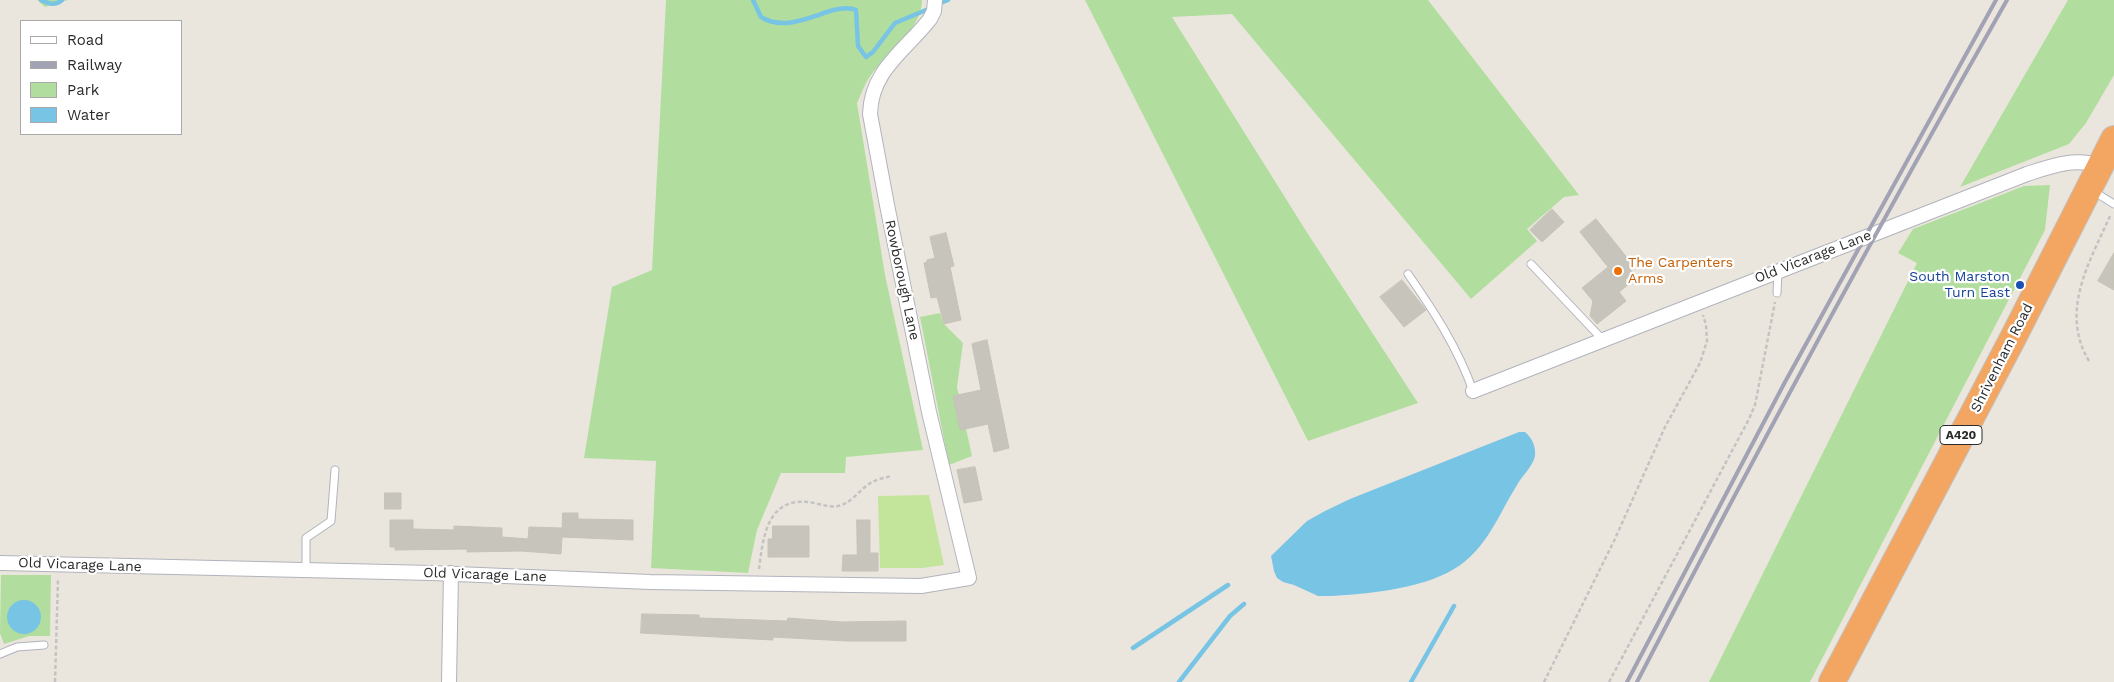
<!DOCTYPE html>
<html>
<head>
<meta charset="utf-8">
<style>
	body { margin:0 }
	#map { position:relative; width:2114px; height:682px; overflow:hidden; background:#ebe6dd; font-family:"Work Sans",sans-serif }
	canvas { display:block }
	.legend { position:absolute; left:20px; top:20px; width:162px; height:115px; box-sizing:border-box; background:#fff; border:1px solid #aaa; margin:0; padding:6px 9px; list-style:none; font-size:15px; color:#2a2a2a }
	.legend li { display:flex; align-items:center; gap:10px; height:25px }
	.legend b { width:25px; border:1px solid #aaa }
</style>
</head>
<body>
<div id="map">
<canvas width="2114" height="682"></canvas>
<ul class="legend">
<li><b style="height:6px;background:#fff"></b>Road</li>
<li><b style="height:6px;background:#a1a2b3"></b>Railway</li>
<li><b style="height:14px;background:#b1de9e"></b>Park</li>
<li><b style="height:14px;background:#78c4e5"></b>Water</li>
</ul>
</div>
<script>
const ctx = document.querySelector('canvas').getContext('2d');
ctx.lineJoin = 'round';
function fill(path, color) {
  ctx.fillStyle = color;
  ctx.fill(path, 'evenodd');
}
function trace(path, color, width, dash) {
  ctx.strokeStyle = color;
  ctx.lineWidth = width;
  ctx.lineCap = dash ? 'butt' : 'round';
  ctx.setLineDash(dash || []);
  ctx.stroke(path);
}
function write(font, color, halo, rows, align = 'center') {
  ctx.font = font + ' "Work Sans",sans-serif';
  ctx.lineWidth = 4.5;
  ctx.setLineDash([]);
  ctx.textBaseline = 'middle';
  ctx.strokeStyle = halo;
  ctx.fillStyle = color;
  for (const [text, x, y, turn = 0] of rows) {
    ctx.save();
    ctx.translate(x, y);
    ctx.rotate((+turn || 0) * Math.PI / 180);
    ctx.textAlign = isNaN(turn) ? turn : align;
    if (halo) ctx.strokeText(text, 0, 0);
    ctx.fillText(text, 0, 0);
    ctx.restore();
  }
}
fill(new Path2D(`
	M37,0H68L45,7Z
	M666,0H922C923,29 883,55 869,78C864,85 861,95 857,103L885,275L923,450L846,457L845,473H781L757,530L748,573L651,568L656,461L584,458L612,287L652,270Z
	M1085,0H1428L1579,195L1564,197L1527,229L1537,241L1471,299L1232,14L1172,17L1308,234L1418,403L1308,441Z
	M2068,0H2114V75L2086,123L2069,144L1960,187Z
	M2050,185L2045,230L1810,682H1709L1917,263L1898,253L1913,229L2024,186Z
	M940,313L944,324L963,343L957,387L972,456L949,465L920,317Z
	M1,575H51L50,636H29L4,644L0,633Z`), '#b1de9e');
fill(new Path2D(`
	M929,495L944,565L922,568H880L878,496Z`), '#c2e49b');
fill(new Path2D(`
	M1519,432H1525C1532,438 1536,446 1535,456C1533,466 1522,476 1517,485C1496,519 1485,554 1447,573C1415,589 1368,594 1332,596H1318L1294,585L1283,582L1277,578L1274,571L1271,556L1307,521L1325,511L1350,499Z
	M7 617a17 17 0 1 1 34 0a17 17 0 1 1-34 0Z`), '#78c4e5');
trace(new Path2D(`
	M41,0C49,4 55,6 62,0
	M753,0L761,17C793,37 832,0 856,10L858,46L866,57L873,52L895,23L931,8
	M938,4L948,0
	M1133,648L1228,585
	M1179,682L1230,616L1244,604
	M1411,682L1454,606`), '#78c4e5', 4.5);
const building = new Path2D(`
	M1552,209L1564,222L1542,242L1530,230Z
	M1596,219L1633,265L1629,268L1633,273L1625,280L1629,284L1619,292L1626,301L1597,324L1590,316L1593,301L1582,288L1608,267L1580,232Z
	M946,233L954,266L950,267L961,320L944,324L937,297L931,298L924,263L927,262V260L935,258L930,237Z
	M2114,253V290L2098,281Z
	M1402,280L1426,310L1404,327L1380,297Z
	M987,340L1009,448L994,452L988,424L960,430L953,396L981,390L972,344Z
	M975,467L982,500L964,503L957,470Z
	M385,493H401V509H385Z
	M563,513H578V519L633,520V540L562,537L561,554L521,551L467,552V549L395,550V547H390V520H413V529L454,530V526L502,528V537L528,539L529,527L562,528V532Z
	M857,520H870V553H878V571H842L843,555H857Z
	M773,526H809V557H768V539H772Z
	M642,614L699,615V618L787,621L788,618L842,622L906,621V641H846L773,637V640L641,633Z`);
fill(building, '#c7c4bc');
trace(building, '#c6c2b7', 1);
const lane = new Path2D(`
	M2093,191L2114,204
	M1531,264L1603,340
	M1408,274C1433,310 1458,348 1473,391
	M1777,293L1778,271
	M306,570V538L331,521L335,470
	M0,654L17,647L44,645`);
const street = new Path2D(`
	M1473,391L2027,174C2051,166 2075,157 2100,166
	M0,563L432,573L650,582L921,586L969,578L929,412L887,205L870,114C871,70 905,51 930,19L934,11L935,0
	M449,682L451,573`);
const highway = new Path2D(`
	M1832,682L2014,336L2114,139`);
trace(lane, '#b1b3bd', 9);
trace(street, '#b1b3bd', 16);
trace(highway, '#c3c3c3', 28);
trace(new Path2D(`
	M2089,361C2059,311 2090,261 2111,214
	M759,569C763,537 767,498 808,502C817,503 830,508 838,506C851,504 861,488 872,482C878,479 885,478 891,476
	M55,682L58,579
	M1544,682L1614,541L1665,427L1700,363L1707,341L1706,325L1703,315
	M1609,682L1749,419L1755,405L1775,302`), '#c3c3c3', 2.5, [4, 2.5]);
trace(lane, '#fff', 7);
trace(street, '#fff', 14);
trace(highway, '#f2a662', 26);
trace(new Path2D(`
	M1627,682L1785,382L1996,0
	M1637,682C1756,452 1879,225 2007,0`), '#a1a2b3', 4);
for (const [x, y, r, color] of [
	[1618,271,5,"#e8710a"],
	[2020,285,5,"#1a4fb4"]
]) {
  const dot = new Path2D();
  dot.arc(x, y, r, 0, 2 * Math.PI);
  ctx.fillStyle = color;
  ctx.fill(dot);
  trace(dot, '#fff', 2);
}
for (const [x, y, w] of [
	[1961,435,42]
]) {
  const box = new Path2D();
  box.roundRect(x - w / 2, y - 9.5, w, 19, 4);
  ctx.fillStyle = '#fff';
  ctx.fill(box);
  trace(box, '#2a2a2a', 1);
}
write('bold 12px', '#2a2a2a', null, [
	["A420",1961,435]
]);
write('14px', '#2a2a2a', '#fff', [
	["Old Vicarage Lane",1813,257,-21],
	["Rowborough Lane",902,280,78],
	["Shrivenham Road",2002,358,-63],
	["Old Vicarage Lane",80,565,2],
	["Old Vicarage Lane",485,575,2]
]);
write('14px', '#c56008', '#fff', [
	["The Carpenters",1628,263],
	["Arms",1628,279]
], 'left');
write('14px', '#164399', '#fff', [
	["South Marston",2010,277],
	["Turn East",2010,293]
], 'right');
</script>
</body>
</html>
